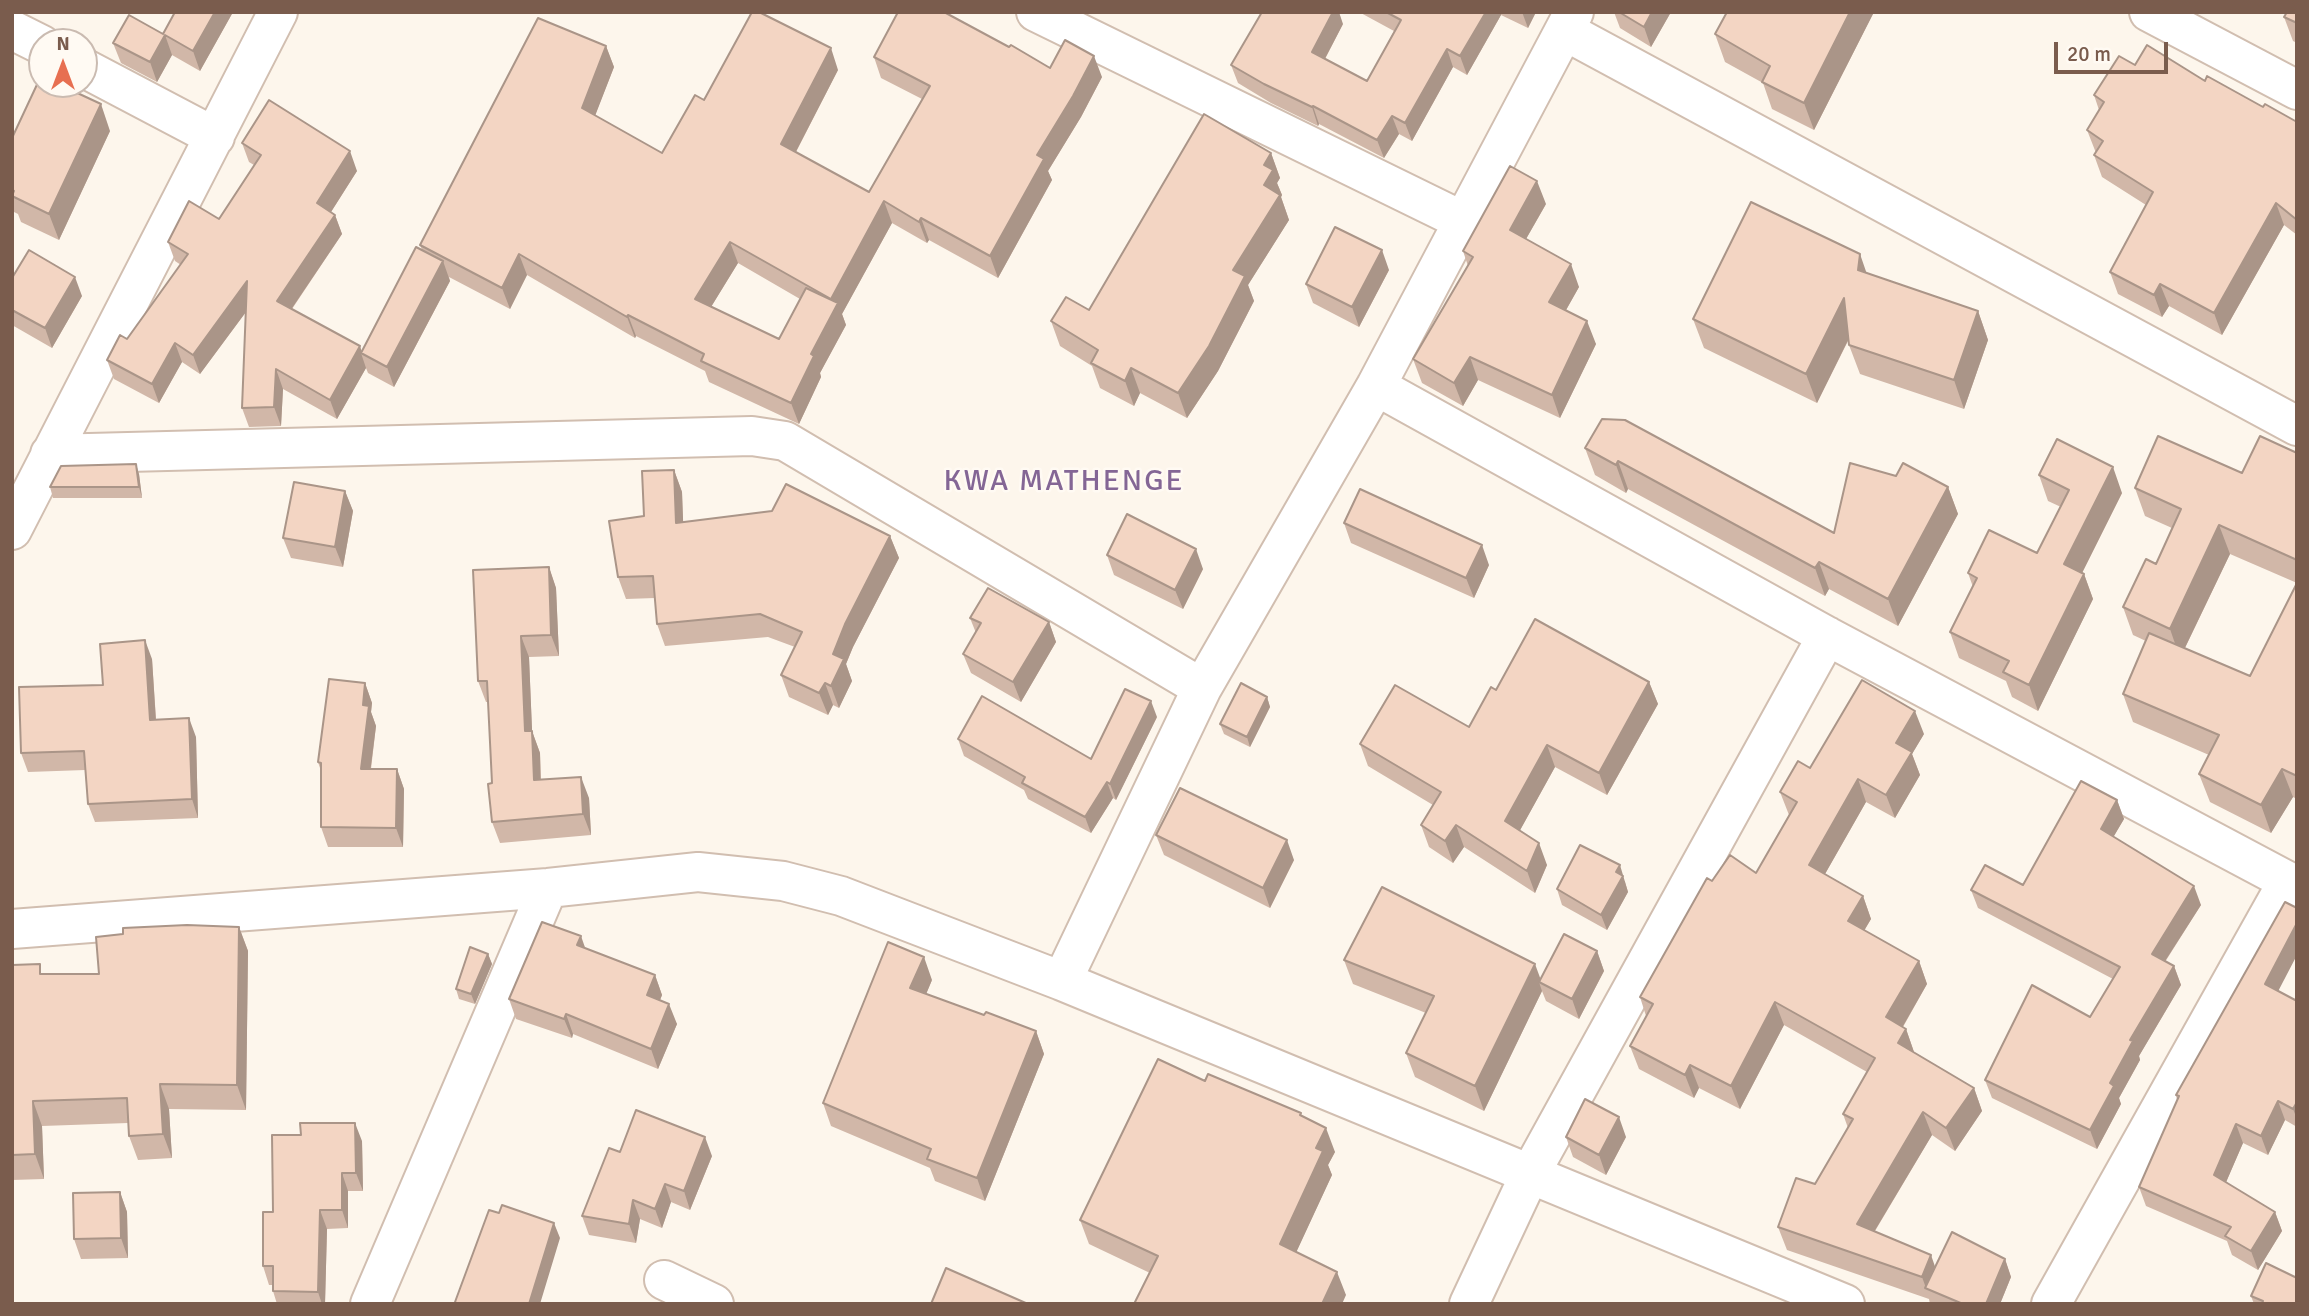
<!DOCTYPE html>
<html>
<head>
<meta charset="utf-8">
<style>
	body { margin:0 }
	#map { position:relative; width:2309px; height:1316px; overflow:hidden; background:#fdf6ec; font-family:Signika,sans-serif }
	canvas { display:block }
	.frame { position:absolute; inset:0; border:14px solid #7a5c4d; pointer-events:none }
	.north { position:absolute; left:28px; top:28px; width:70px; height:70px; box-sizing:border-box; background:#fffaf3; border:2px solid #cabbb1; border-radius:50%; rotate:0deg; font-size:19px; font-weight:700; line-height:28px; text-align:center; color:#7a5c4d }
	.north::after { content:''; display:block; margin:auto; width:24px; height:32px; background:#e76f51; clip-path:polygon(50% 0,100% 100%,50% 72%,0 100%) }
	.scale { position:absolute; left:2054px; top:42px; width:114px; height:32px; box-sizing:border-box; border:4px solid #7a5c4d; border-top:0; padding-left:9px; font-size:21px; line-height:24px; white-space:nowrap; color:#7a5c4d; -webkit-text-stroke:5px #fffaf3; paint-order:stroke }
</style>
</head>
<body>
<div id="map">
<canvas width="2309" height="1316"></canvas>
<div class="frame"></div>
<div class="north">N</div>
<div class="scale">20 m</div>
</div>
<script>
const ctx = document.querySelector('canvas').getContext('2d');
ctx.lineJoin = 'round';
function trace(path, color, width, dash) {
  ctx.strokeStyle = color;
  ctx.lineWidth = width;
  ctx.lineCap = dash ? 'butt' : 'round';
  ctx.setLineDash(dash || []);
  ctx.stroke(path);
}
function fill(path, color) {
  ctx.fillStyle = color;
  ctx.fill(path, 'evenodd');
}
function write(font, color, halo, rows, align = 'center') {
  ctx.font = font + ' Signika,sans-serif';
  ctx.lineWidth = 5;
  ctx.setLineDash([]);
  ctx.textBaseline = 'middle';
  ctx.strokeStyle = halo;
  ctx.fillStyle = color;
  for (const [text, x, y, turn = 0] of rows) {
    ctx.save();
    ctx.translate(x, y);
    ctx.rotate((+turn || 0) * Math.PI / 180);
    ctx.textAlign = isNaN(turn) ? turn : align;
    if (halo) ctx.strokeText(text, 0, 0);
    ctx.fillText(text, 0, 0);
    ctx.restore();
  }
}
const minor = new Path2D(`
	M1036,12L1463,221
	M2149,12L2297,90
	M12,30L42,45
	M1565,31L2297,426
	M84,68L215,137
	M1376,386L1827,636L2297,886
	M50,454L752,436L785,441L1202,688
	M12,530L278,12
	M12,929L548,888L698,872L783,881L841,896L1062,981L1845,1304
	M1062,981L1202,688L1376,386L1574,12
	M664,1280L714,1304
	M370,1304L548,888
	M1469,1304L1530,1174L1827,636
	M2051,1304L2288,881`);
trace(minor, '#d1beb0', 42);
trace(minor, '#fff', 38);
fill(new Path2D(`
	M175,12H233L200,71L172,55L157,82L121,63L113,43L163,34Z
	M1359,12H1536L1528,28L1501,15L1467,75L1453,67L1412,141L1399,134L1384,158L1319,124L1318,126L1271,103L1238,83L1231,65L1343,24L1325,59L1367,81L1394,31Z
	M1614,12H1671L1651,47L1620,28Z
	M1727,12H1874L1814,130L1772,109L1763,83L1725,62L1715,34Z
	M2297,12V43L2293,41L2284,17Z
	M606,46L614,67L595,115L662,153L704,100L838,70L796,152L869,192L922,99L881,78L874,57L1050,68L1102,77L1081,117L1048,171L1052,180L998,278L929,240L927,243L892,223L842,314L846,325L820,373L821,377L799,424L709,382L705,371L636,336L635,338L527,275L510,309L449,277L450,281L394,387L368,373L366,368L337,419L283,389L281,426L249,427L242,408L246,312L200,374L182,362L159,403L114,379L107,360L127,339L181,265L175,261L168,242L219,219L254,165L249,162L242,143L357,171L331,212L335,215L342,234L292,309L362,351L422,250L420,245ZM738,263L800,299L779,339L711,307Z
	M2135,65L2205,81L2297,122V235L2284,225L2222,335L2169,306L2162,317L2118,294L2110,272L2146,205L2102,177L2094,155L2096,153L2087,130L2099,110L2094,95Z
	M110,131L59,240L21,222L18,214L12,211V138Z
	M1271,153L1280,178L1277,183L1282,195L1281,197L1289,220L1248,285L1254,301L1218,371L1187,418L1140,393L1134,406L1100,388L1092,366L1060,346L1051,321L1089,310Z
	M1546,204L1526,239L1579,287L1566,310L1596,344L1560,418L1478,380L1463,406L1422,383L1413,359L1468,266L1463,251Z
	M1389,270L1359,327L1313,303L1306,284Z
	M1867,274L1978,311L1988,340L1964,409L1860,374L1849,345V339L1817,403L1704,348L1693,319Z
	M12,278L82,296L52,348L12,325Z
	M1585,448L1834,533L1896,476L1948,487L1958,514L1898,626L1829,589L1825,596L1628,489L1626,493L1595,475Z
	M2297,453V583L2230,554L2185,648L2250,676L2297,583V799L2293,797L2271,833L2210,802L2199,774L2209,755L2133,722L2123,694L2146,641L2133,635L2123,607L2156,564L2172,528L2145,516L2135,488L2242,473Z
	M674,470L682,492L683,522L890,536L899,558L853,647L846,664L852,681L839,708L833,705L828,715L789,697L781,675L795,647L768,637L665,646L657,624L655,598L626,599L618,577L644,516Z
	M139,474L142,498H53L50,487Z
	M2039,475L2122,493L2082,573L2084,574L2093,599L2038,711L2012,697L2006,681L1959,658L1950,632L1973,587L1968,573L2037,553L2061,507L2048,501Z
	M345,491L353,511L343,567L291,558L283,538Z
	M1344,523L1489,565L1474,598L1351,543Z
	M1107,555L1203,569L1183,609L1114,575Z
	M549,567L556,588L559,656L529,657L532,731L540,753L541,779L589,798L591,835L500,843L492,822V783L488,702H486L478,681Z
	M970,618L1049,622L1056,642L1021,702L971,673L963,654L976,633Z
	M152,659L156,719L196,737L198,818L95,822L88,804L85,770L28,772L21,753L103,685Z
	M1649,682L1658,704L1607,795L1555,767L1520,830L1547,865L1535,893L1464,847L1453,863L1429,847L1421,825L1433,805L1368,766L1360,744L1469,727L1496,690Z
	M365,683L372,703L371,712L376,726L371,769H397L404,789L403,847H328L321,827V771L318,762Z
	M1267,697L1270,707L1250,747L1224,734L1220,724Z
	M1157,717L1116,800L1113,798L1091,833L1028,799L1024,790L964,756L958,739L1091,759Z
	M1924,734L1912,754L1920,775L1895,818L1866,802L1825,874L1863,896L1871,919L1864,931L1919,961L1927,984L1903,1027L1906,1029L1914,1052L1974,1088L1982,1111L1955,1151L1932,1135L1875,1231L1935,1267L2005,1259L2011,1277L2000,1304H1930L1929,1299L1787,1250L1778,1227L1815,1184L1848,1128L1843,1114L1867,1072L1784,1025L1740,1109L1699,1088L1694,1098L1639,1069L1630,1046L1646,1016L1640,997L1712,881L1756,873L1789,815L1780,792L1810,768Z
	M2117,800L2124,819L2113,837L2201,905L2165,962L2174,966L2181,985L2139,1056L2140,1060L2119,1098L2121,1104L2097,1149L1992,1098L1985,1080L2090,1017L2113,979L1978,908L1971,890L2023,885Z
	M1156,835L1294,860L1270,908L1164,855Z
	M1625,881V882L1628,892L1607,930L1562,905L1557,889Z
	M239,927L248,951L246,1110L169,1109L172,1158L138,1160L129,1136L128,1123L42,1126L44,1179L12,1180V965L44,974H99Z
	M585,948L655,975L662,995L660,1000L677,1024L658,1069L573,1034L572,1038L516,1019L509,999Z
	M1597,951L1604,971L1579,1019L1546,1001L1542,991L1484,1111L1415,1077L1406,1053L1426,1013L1353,984L1344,960L1540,979Z
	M488,954L492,964L475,1004L459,999L456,989Z
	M932,980L926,994L984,1015L1036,1031L1044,1054L985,1201L935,1181L930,1168L831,1126L823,1103Z
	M2278,991L2297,1001V1127L2285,1120L2268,1155L2243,1143L2226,1182L2275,1212L2282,1231L2258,1270L2232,1255L2227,1241L2146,1206L2139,1187L2177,1100L2176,1095Z
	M1205,1081L1301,1113V1116L1335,1152L1328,1165L1332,1175L1296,1252L1346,1295L1150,1273L1089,1244L1080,1220Z
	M1566,1137H1626L1606,1175L1573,1157Z
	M362,1141L363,1191H348V1228L327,1229L325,1304H277L273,1291V1285H269L263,1266L273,1212Z
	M620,1152L712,1156L690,1210L671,1202L662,1228L640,1219L636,1243L589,1235L582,1216Z
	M120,1192L127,1212L128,1258L81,1259L74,1239Z
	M2251,1296L2297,1304H2254Z`), '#d1b7a8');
fill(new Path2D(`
	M215,12H233L200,71L193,51Z
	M1333,12H1339L1343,24L1319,70L1312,52Z
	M1486,12H1501V15L1467,75L1460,56Z
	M1522,12H1536L1528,28Z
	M1652,12H1671L1651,47L1644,27Z
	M1850,12H1874L1814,130L1804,103Z
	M165,35L172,55L157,82L150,62Z
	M606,46L614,67L590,129L582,108Z
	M831,48L838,70L789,165L781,144Z
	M1447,49L1453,67L1412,141L1405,123Z
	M1094,56L1102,77L1081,117L1048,171L1052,180L998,278L990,256L1037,155Z
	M101,104L110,131L59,240L49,214Z
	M1313,106L1319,124L1318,126L1312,107Z
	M1392,116L1399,134L1384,158L1377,140Z
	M350,151L357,171L324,223L317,203Z
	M1271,153L1280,178L1277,183L1282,195L1281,197L1289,220L1248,285L1254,301L1218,371L1187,418L1178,393L1233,270L1264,185V165Z
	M1537,181L1546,204L1518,253L1510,230Z
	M884,201L892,223L842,314L846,325L820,373L821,377L799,424L791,403L811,354L831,299Z
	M2276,203L2284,225L2222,335L2214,313Z
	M335,215L342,234L284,320L277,301Z
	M921,218L929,240L927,243L919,222Z
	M730,242L738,263L703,320L695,299Z
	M1382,250L1389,270L1359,327L1352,307Z
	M519,254L527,275L510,309L502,288Z
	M1860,254L1870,283L1858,270Z
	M443,261L450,281L394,387L387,367Z
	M1571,264L1579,287L1557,326L1549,302Z
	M75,277L82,296L52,348L45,328Z
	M247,281L254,301L200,374L193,355Z
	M2160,284L2169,306L2162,317L2154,295Z
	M1844,298L1855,326L1817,403L1806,374Z
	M1978,311L1988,340L1964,409L1954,380Z
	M628,315L636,336L635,338L627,317Z
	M1587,321L1596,344L1560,418L1552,395Z
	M175,343L182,362L159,403L152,384Z
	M360,346L363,355L361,353L366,368L337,419L330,400Z
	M1470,357L1478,380L1463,406L1454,383Z
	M1131,368L1140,393L1134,406L1125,381Z
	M276,369L283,389L281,426L274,407Z
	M1618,461L1628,489L1626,493L1616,465Z
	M136,464L139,474L142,498L139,487Z
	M2113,467L2122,493L2074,589L2064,564Z
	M674,470L682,492L684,545L676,523Z
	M1948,487L1958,514L1898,626L1888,599Z
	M345,491L353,511L343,567L335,547Z
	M2219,525L2230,554L2180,658L2170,629Z
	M890,536L899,558L853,647L846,664L852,681L839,708L831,686L833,654L845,624Z
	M1482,545L1489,565L1474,598L1466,578Z
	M1196,549L1203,569L1183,609L1175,590Z
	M1819,562L1829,589L1825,596L1815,568Z
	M549,567L556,588L559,656L551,635Z
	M2084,574L2093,599L2038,711L2029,685Z
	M1049,622L1056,642L1021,702L1013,682Z
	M521,636L529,657L533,753L525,731Z
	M145,640L152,659L157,738L150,720Z
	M1649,682L1658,704L1607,795L1599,773Z
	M365,683L372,703L371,712L376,726L368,789L361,769L363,705Z
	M825,683L833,705L828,715L819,693Z
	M1267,697L1270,707L1250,747L1247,737Z
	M1151,701L1157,717L1116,800L1110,784Z
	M1915,711L1924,734L1912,754L1920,775L1895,818L1886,795L1896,743Z
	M189,718L196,737L198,818L192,799Z
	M532,731L540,753L541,801L534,780Z
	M1547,745L1555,767L1513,843L1505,821Z
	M397,769L404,789L403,847L396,828Z
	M2282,769L2293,797L2271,833L2261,805Z
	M581,777L589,798L591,835L583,814Z
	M1858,779L1866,802L1817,888L1809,865Z
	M1107,782L1113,798L1091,833L1085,817Z
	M2117,800L2124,819L2107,848L2101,829Z
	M1456,825L1464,847L1453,863L1445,841Z
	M1287,840L1294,860L1270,908L1263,888Z
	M1539,843L1547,865L1535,893L1527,871Z
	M1620,865L1628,892L1607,930L1601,915L1616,872Z
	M2194,886L2201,905L2158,972L2152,954Z
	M1863,896L1871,919L1856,944L1848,921Z
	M2297,923V955L2272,1003L2265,984Z
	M239,927L248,951L246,1110L237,1085Z
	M581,936L588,956L577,945Z
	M1597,951L1604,971L1579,1019L1572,999Z
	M488,954L492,964L475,1004L471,994Z
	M924,957L932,980L919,1011L910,988Z
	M1919,961L1927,984L1895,1040L1886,1017Z
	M1535,964L1542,983L1539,982L1542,991L1484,1111L1475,1086Z
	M2174,966L2181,985L2139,1056L2140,1060L2119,1098L2121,1104L2097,1149L2090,1130L2130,1040Z
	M655,975L662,995L654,1015L647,995Z
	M1775,1002L1784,1025L1740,1109L1731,1086Z
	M669,1004L677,1024L658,1069L651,1049Z
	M566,1014L573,1034L572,1038L564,1019Z
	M1906,1029L1914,1052L1906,1066L1898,1043Z
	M1036,1031L1044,1054L985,1201L977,1178Z
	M1690,1065L1699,1088L1694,1098L1685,1075Z
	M160,1084L169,1109L172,1158L163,1134Z
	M1974,1088L1982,1111L1955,1151L1946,1128Z
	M33,1101L42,1126L44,1179L35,1154Z
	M2278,1101L2285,1120L2268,1155L2261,1136Z
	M2297,1102V1119L2293,1109Z
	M1923,1112L1932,1135L1865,1247L1857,1224Z
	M1619,1117L1626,1137L1606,1175L1599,1155Z
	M355,1123L362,1141L363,1191L356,1173Z
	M2236,1124L2243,1143L2221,1194L2214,1175Z
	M1326,1128L1335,1152L1328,1165L1332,1175L1289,1268L1280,1244L1316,1148Z
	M705,1137L712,1156L690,1210L684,1191Z
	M342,1173L348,1191V1228L342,1210Z
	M665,1184L671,1202L662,1228L655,1209Z
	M120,1192L127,1212L128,1258L121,1238Z
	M633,1200L640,1219L636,1243L629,1224Z
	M320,1210L327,1229L325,1304H322L318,1292Z
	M2275,1212L2282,1231L2258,1270L2251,1251Z
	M554,1223L560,1238L540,1304H529Z
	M1931,1255L1939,1278L1926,1288L1922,1277Z
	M2005,1259L2011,1277L2000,1304H1986Z
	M1337,1272L1346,1295L1342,1304H1322Z`), '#aa9588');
const building = new Path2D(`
	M175,12H215L193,51L165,35L150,62L113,43L129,15L163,34Z
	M752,12H759L831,48L781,144L869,192L930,86L874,57L898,12H944L1009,47L1011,45L1050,68L1065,40L1094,56L1073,96L1037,155L1044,159L990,256L921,218L919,222L884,201L831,299L730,242L695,299L779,339L806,288L838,303L811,354L814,356L791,403L701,361L704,354L628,315L627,317L519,254L502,288L420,245L538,18L606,46L582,108L662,153L695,95L704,100Z
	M1262,12H1333L1312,52L1367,81L1401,20L1386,12H1486L1460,56L1447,49L1405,123L1392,116L1377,140L1313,106L1312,107L1264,84L1231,65Z
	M1619,12H1652L1644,27Z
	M1727,12H1850L1804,103L1762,82L1770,66L1715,34Z
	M2287,12H2297V23L2284,17Z
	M2147,45L2205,81L2207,76L2263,107L2265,104L2297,122V220L2276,203L2214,313L2160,284L2154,295L2110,272L2153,192L2094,155L2103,141L2087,130L2104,102L2094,95L2119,56L2135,65Z
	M41,76L42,84H58L101,104L49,214L12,196L14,191L12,190V138Z
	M269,100L350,151L317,203L335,215L277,301L360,346L330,400L276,369L274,407L242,408L247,281L193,355L175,343L152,384L107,360L120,335L127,339L188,254L168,242L189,201L219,219L261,155L242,143Z
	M1204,114L1271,153L1264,165L1273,170L1264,185L1280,195L1233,270L1245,276L1209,346L1178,393L1131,368L1125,381L1091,363L1098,350L1051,321L1066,297L1089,310Z
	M1510,166L1537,181L1510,230L1571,264L1549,302L1587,321L1552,395L1470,357L1454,383L1413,359L1473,257L1463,251Z
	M1751,202L1860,254L1858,270L1978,311L1954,380L1849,345L1844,298L1806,374L1693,319Z
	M1335,227L1382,250L1352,307L1306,284Z
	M416,247L443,261L387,367L361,353Z
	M29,250L75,277L45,328L12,310V278Z
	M1602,419L1625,420L1834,533L1850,463L1896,476L1903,463L1948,487L1888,599L1819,562L1815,568L1618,461L1616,465L1585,448Z
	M2158,436L2242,473L2260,436L2297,453V560L2219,525L2170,629L2123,607L2146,559L2156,564L2181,509L2135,488Z
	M2057,439L2113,467L2064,564L2084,574L2029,685L2003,672L2009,661L1950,632L1977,578L1968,573L1989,530L2037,553L2069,490L2039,475Z
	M136,464L139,487H50L61,466Z
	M674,470L676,523L772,511L786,484L890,536L845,624L833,654L844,659L831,686L825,683L819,693L781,675L802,632L760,614L657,624L653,576L618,577L609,521L644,516L642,471Z
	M294,482L345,491L335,547L283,538Z
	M1360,489L1482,545L1466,578L1344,523Z
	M1127,514L1196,549L1175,590L1107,555Z
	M549,567L551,635L521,636L525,731H532L534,780L581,777L583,814L492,822L488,784L492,783L487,681H478L473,570Z
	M2297,583V776L2282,769L2261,805L2199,774L2219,735L2123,694L2149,633L2250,676Z
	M988,588L1049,622L1013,682L963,654L981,623L970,618Z
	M1535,619L1649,682L1599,773L1547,745L1505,821L1539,843L1527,871L1456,825L1445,841L1421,825L1441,792L1360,744L1395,685L1469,727L1491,687L1496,690Z
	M145,640L150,720L189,718L192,799L88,804L84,751L21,753L19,687L103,685L100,644Z
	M329,679L365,683L363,705L369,706L361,769H397L396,828L321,827V763L318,762Z
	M1862,680L1915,711L1896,743L1912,752L1886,795L1858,779L1809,865L1863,896L1848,921L1919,961L1886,1017L1906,1029L1898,1043L1974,1088L1946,1128L1923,1112L1857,1224L1931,1255L1922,1277L1778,1227L1796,1178L1815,1184L1853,1119L1843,1114L1875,1058L1775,1002L1731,1086L1690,1065L1685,1075L1630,1046L1653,1004L1640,997L1707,878L1712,881L1730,855L1756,873L1797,802L1780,792L1798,761L1810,768Z
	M1241,683L1267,697L1247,737L1220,724Z
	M1125,689L1151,701L1110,784L1107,782L1085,817L1022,783L1025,777L958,739L982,696L1091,759Z
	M2081,781L2117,800L2101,829L2194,886L2152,954L2174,966L2130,1040L2133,1041L2110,1083L2114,1086L2090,1130L1985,1080L2032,985L2090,1017L2120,967L1971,890L1985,865L2023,885Z
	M1180,788L1287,840L1263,888L1156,835Z
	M1580,845L1620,865L1616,872L1623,876L1601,915L1557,889Z
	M1382,887L1535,964L1475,1086L1406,1053L1434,996L1344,960Z
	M2285,902L2297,908V923L2265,984L2297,1001V1102L2293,1109L2278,1101L2261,1136L2236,1124L2214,1175L2275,1212L2251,1251L2225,1236L2231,1227L2139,1187L2179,1096L2176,1095Z
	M542,922L581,936L577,945L655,975L647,995L669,1004L651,1049L566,1014L564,1019L509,999Z
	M187,925L239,927L237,1085L160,1084L163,1134L129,1136L127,1098L33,1101L35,1154L12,1155V965L40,964V974H99L96,937L123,934V928Z
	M1564,934L1597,951L1572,999L1539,982Z
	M888,942L924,957L910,988L984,1015L986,1012L1036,1031L977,1178L927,1159L931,1149L823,1103Z
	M470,947L488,954L471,994L456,989Z
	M1158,1059L1205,1081L1208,1074L1301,1113L1300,1115L1326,1128L1316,1148L1323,1151L1280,1244L1337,1272L1322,1304H1134L1158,1256L1080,1220Z
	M1585,1099L1619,1117L1599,1155L1566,1137Z
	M636,1110L705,1137L684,1191L665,1184L655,1209L633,1200L629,1224L582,1216L609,1148L620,1152Z
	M300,1123H355L356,1173H342V1210H320L318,1292L273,1291V1266H263V1212H273L272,1135H301Z
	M120,1192L121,1238L74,1239L73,1193Z
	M502,1205L554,1223L529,1304H458L455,1302L489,1210L499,1213Z
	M1952,1232L2005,1259L1986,1304H1963L1925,1288Z
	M2266,1263L2297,1278V1304H2262L2263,1301L2251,1296Z
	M946,1268L1028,1304H931Z`);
fill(building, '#f3d5c3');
trace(building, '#aa9588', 2);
ctx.letterSpacing = '2px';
write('30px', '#846695', '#fffaf3', [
	["KWA MATHENGE",1064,482]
]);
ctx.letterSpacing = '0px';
</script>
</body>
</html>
